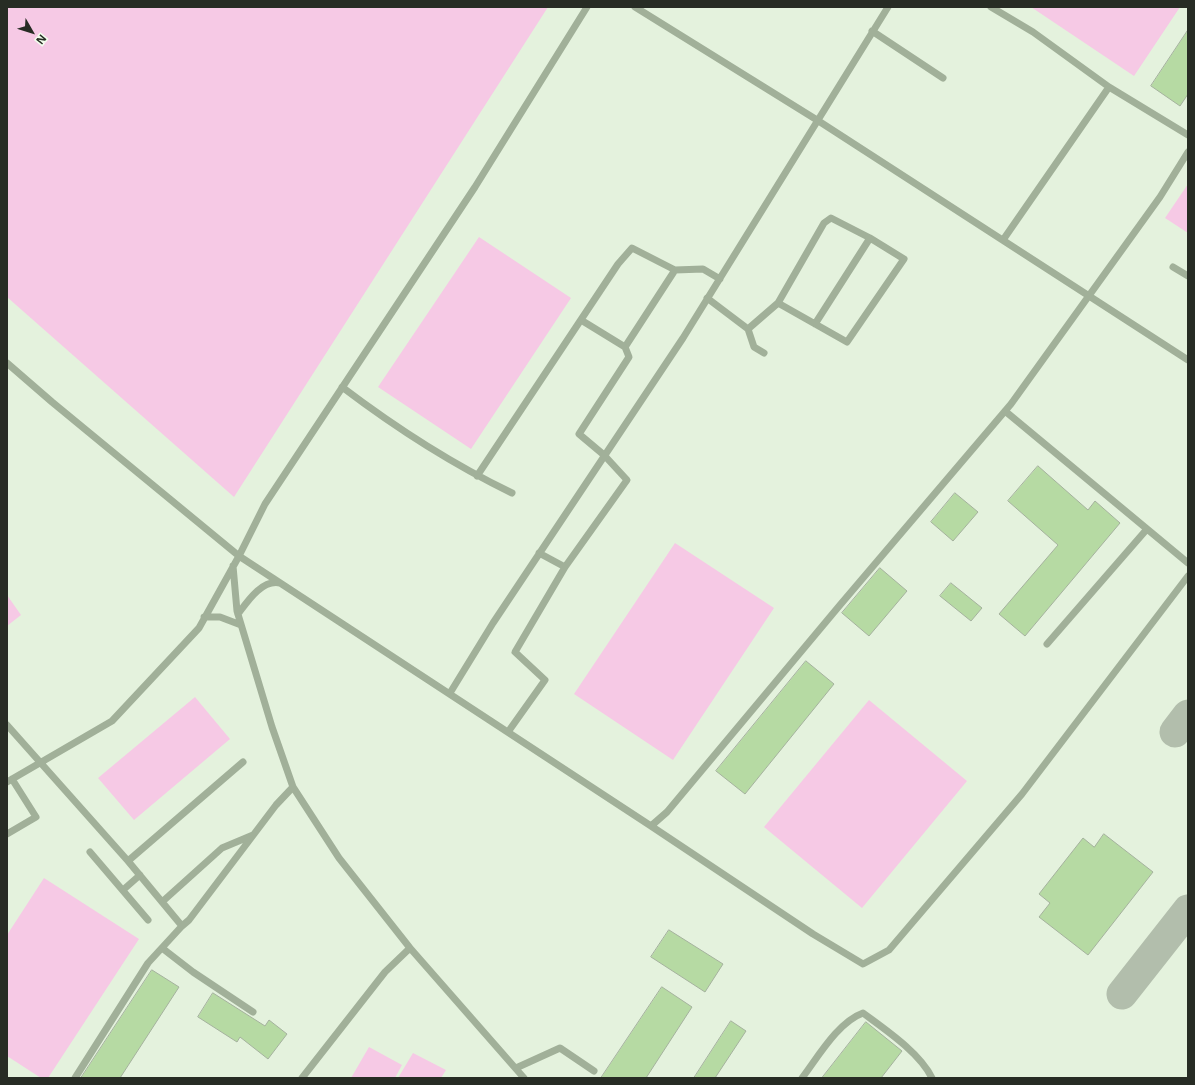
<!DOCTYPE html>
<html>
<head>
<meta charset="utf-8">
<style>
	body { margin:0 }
	#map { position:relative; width:1195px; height:1085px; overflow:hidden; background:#e4f2dd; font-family:"Noto Sans",sans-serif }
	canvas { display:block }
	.frame { position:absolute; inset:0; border:8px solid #272c24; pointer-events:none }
	.north { position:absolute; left:12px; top:12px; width:40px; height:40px; -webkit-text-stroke:3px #f3feee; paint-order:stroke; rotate:129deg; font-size:11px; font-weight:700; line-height:16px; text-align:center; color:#272c24 }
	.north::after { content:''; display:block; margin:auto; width:14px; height:18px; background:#272c24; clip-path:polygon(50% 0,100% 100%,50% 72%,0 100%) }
</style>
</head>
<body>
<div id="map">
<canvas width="1195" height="1085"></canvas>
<div class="frame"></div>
<div class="north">N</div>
</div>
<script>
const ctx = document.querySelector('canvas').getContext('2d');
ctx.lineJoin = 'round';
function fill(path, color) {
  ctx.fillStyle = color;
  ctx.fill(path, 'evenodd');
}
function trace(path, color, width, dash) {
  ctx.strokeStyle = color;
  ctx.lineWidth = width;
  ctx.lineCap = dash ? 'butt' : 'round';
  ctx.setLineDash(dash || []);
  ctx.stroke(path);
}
fill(new Path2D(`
	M7,7H548L234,497L7,297Z
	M1031,7H1180L1134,76Z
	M1188,184V233L1165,218Z
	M479,237L571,298L471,449L378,387Z
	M675,543L774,608L673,760L574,694Z
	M7,595L21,615L7,626Z
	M195,697L230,739L134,820L98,778Z
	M869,700L967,781L862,908L764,827Z
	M44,878L139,939L48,1078H41L7,1056V935Z
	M369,1047L402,1065L395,1078H351Z
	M413,1053L446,1070L441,1078H398Z`), '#f6c9e5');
trace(new Path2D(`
	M1175,732L1188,715
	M1122,994L1188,910`), '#b2beac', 31);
const building = new Path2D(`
	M1188,30V94L1180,106L1151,86Z
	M1038,466L1088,510L1095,501L1120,523L1025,636L999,614L1058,545L1008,501Z
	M955,493L978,512L953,541L931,522Z
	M880,568L907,591L869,636L842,613Z
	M951,583L982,608L971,621L940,596Z
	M806,661L834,684L745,794L716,771Z
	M1104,834L1153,872L1088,955L1039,917L1050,903L1039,894L1083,838L1094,847Z
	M669,930L723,964L705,992L651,957Z
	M152,970L179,987L120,1078H81Z
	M662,987L692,1007L646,1078H601Z
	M213,993L265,1026L269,1020L287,1034L268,1059L240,1037L237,1042L198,1017Z
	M731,1021L746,1031L715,1078H694Z
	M866,1022L902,1051L881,1078H822Z`);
fill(building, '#b6daa3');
trace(building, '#a4b19d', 1);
trace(new Path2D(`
	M635,7L817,120L1188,360
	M991,7L1033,32L1109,87
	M872,31L943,78
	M1003,240L1109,87L1188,135
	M1173,267L1188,276
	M707,298L748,329L754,347L764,353
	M778,303L824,223L831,218L870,238
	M581,320L625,347L675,270
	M748,329L778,303L847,342L904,259L870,238L815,324
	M7,363L52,402L239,556L265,504L475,187L587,7
	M342,387C396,428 452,464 512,493
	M1005,411L1188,563
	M477,476L618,264L632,248L675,270L703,269L720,279
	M539,553L565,567L627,480L604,455L579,434L629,357L625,347
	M233,566L237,611L272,727L293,787L339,858L410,948L524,1078
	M238,614C247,602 262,579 280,583
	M204,617H220L241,625
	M1047,644L1147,529
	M450,693L493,623L683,338L888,7
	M7,725L128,861L182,926
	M508,732L545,680L515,652L565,567
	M7,782L112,721L199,628L239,556L651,826L667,812L840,605L1011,404L1160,197L1188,152
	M651,826L813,934L863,964L889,950L1022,794L1188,576
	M7,834L36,817L12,779
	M90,852L148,920
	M128,861L243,762
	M123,890L140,875
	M162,902L222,848L253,835
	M162,948L193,972L253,1012
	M516,1068L560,1048L594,1071
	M75,1078L148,963L182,926L189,920L276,805L293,787
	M302,1078L385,972L410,948
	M802,1078C818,1057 838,1022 863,1013C886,1030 920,1053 932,1078`), '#a1b099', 7);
</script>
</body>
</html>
